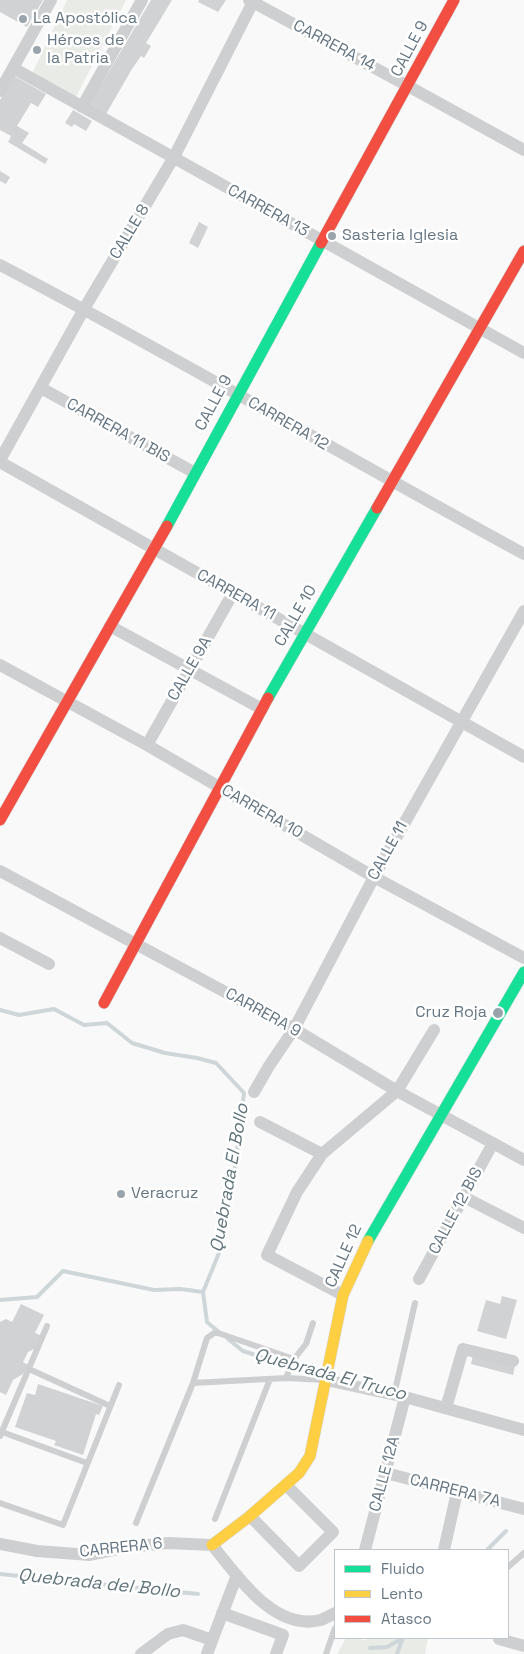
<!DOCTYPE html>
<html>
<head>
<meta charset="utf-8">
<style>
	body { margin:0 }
	#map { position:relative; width:524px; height:1654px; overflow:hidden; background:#f9f9f9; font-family:"Space Grotesk",sans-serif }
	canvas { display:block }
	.legend { position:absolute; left:334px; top:1549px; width:175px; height:90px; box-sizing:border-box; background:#fff; border:1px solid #c1c8cd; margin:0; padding:6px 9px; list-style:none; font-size:15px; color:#657683 }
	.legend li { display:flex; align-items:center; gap:10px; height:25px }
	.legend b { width:25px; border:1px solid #c1c8cd }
</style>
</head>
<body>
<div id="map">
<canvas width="524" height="1654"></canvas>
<ul class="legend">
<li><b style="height:6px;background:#16e098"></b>Fluido</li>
<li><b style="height:6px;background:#ffcf43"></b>Lento</li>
<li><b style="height:6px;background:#f24e42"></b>Atasco</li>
</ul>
</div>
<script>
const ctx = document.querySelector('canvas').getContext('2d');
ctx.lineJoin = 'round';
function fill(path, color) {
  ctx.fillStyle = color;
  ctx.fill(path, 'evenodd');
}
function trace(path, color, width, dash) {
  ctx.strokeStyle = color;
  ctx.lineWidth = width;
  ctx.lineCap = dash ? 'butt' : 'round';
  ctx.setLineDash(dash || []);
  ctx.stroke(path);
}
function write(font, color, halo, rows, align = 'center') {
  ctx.font = font + ' "Space Grotesk",sans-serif';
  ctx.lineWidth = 5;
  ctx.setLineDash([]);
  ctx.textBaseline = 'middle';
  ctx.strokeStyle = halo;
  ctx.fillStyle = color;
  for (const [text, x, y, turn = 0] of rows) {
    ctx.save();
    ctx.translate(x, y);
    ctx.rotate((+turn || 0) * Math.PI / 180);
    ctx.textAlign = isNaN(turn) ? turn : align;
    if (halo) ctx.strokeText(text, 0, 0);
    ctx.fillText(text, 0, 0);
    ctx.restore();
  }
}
fill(new Path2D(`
	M67,0H126L76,97L32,74Z
	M346,1638L366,1640V1638H428L425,1654H337Z`), '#e8ebe6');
trace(new Path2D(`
	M0,1010L19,1015L54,1009L84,1025L107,1023L132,1043L165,1053L197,1058L216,1063L244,1093L234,1177L219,1253L203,1292
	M0,1300L37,1297L63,1271L154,1290L180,1289L203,1292L207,1322L220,1333
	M228,1339L243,1351L277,1362L323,1375
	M487,1550L506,1531
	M0,1574L198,1594
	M370,1648L387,1647L403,1638
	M397,1654L402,1640`), '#ced6d9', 4);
fill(new Path2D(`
	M0,0H43L27,27L0,12Z
	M151,0H172L146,43L151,46L144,58L141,56L132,69L106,114L90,104Z
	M199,0H226L218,12L198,2Z
	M14,76L46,94L38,107L31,103L17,126L29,133L22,143L48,159L45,164L8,142L11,136L0,130V100Z
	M73,110L92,121L86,131L74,124L72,127L65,123Z
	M0,171L10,177L6,184L0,181Z
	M199,222L208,227L198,248L189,243Z
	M502,1296L517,1300L506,1339L477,1331L486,1300L500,1304Z
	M21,1304L44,1315L35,1333L42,1336L36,1348L28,1352L23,1362L28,1365L23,1374L13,1380L6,1395L0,1392V1322L6,1319L12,1322Z
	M473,1355L515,1366L513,1375L471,1364Z
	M38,1384L103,1406L99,1415L96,1414L83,1455L54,1445L56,1441L15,1427L27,1393L35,1395Z`), '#d0d2d3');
const fast = new Path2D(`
	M167,526L321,243
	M268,698L377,508
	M368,1241L524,972`);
const slow = new Path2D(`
	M212,1545L250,1516L299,1473L310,1456L343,1295L368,1241`);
const jam = new Path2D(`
	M321,243L454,0
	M377,508L524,251
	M0,820L167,526
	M104,1003L268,698`);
trace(fast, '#d5d6d7', 12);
trace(slow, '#d5d6d7', 12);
trace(jam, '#d5d6d7', 12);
trace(new Path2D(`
	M29,1369L110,1406
	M286,1378L294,1359L306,1344L313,1323
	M193,1383L286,1378L324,1380
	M394,1395L415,1303
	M2,1432L87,1463
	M0,1436L47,1326
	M0,1503L63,1525L119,1385
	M215,1519L270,1379
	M136,1523L193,1383L207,1338L214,1333H218L294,1359
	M508,1567L524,1553
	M326,1654L335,1628`), '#cecfd0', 6);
trace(new Path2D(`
	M249,0L408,86L524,150
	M13,68L524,353
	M0,91L51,0
	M82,107L142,0
	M0,265C177,357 349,459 524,554
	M41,388L195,473
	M0,460L84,309L174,157L254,0
	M0,462L524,757
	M110,626L262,709
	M0,665L147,745L374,877L524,958
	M147,745L233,593
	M0,871L294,1029L397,1091L524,1160
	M0,938L49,964
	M254,1092L269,1066L294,1029L374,877L524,611
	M260,1122L322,1154
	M464,1197L524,1228
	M419,1279L493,1143
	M343,1295L267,1255L297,1192L322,1154L397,1091L434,1030
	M326,1380L405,1397L524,1430
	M446,1408L463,1349L513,1361
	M386,1473L524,1509
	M250,1516L299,1566L333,1532L286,1485
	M0,1544L37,1551L90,1555L128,1547L168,1543L212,1545C238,1576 274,1632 321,1620C326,1618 331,1615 335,1613
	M365,1550L405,1397
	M444,1550L457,1492
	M222,1613L283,1635L276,1654
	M499,1639L524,1646
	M141,1654L168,1634L183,1630L212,1640
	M207,1654L237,1575`), '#cecfd0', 12);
trace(fast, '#16e098', 11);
trace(slow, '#ffcf43', 11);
trace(jam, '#f24e42', 11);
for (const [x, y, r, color] of [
	[23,19,5,"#99a4ac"],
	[37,50,5,"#99a4ac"],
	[332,236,5,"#99a4ac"],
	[498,1013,6,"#99a4ac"],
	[121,1194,5,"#99a4ac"]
]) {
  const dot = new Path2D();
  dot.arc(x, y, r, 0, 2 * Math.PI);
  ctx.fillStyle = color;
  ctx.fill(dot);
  trace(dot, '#fff', 2);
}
write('16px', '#657683', '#fff', [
	["La Apostólica",33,19],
	["Héroes de",47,41],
	["la Patria",47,59],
	["Sasteria Iglesia",342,236],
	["Cruz Roja",487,1013,"right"],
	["Veracruz",131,1194]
], 'left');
write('16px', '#657683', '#fff', [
	["CARRERA 14",334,46,28],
	["CALLE 9",410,49,-62],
	["CARRERA 13",268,211,29],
	["CALLE 8",130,232,-59],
	["CALLE 9",214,403,-62],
	["CARRERA 12",288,424,30],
	["CARRERA 11 BIS",118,431,29],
	["CARRERA 11",236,595,29],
	["CALLE 10",296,616,-60],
	["CALLE 9A",190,669,-60],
	["CARRERA 10",262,812,30],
	["CALLE 11",388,851,-61],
	["CARRERA 9",263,1013,29],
	["CALLE 12 BIS",456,1211,-62],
	["CALLE 12",344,1256,-66],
	["CALLE 12A",385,1474,-75],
	["CARRERA 7A",455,1491,14],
	["CARRERA 6",121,1548,-6]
]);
write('italic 18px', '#60757c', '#fff', [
	["Quebrada El Bollo",230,1178,-80],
	["Quebrada El Truco",330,1375,15],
	["Quebrada del Bollo",99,1584,6]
]);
</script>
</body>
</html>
